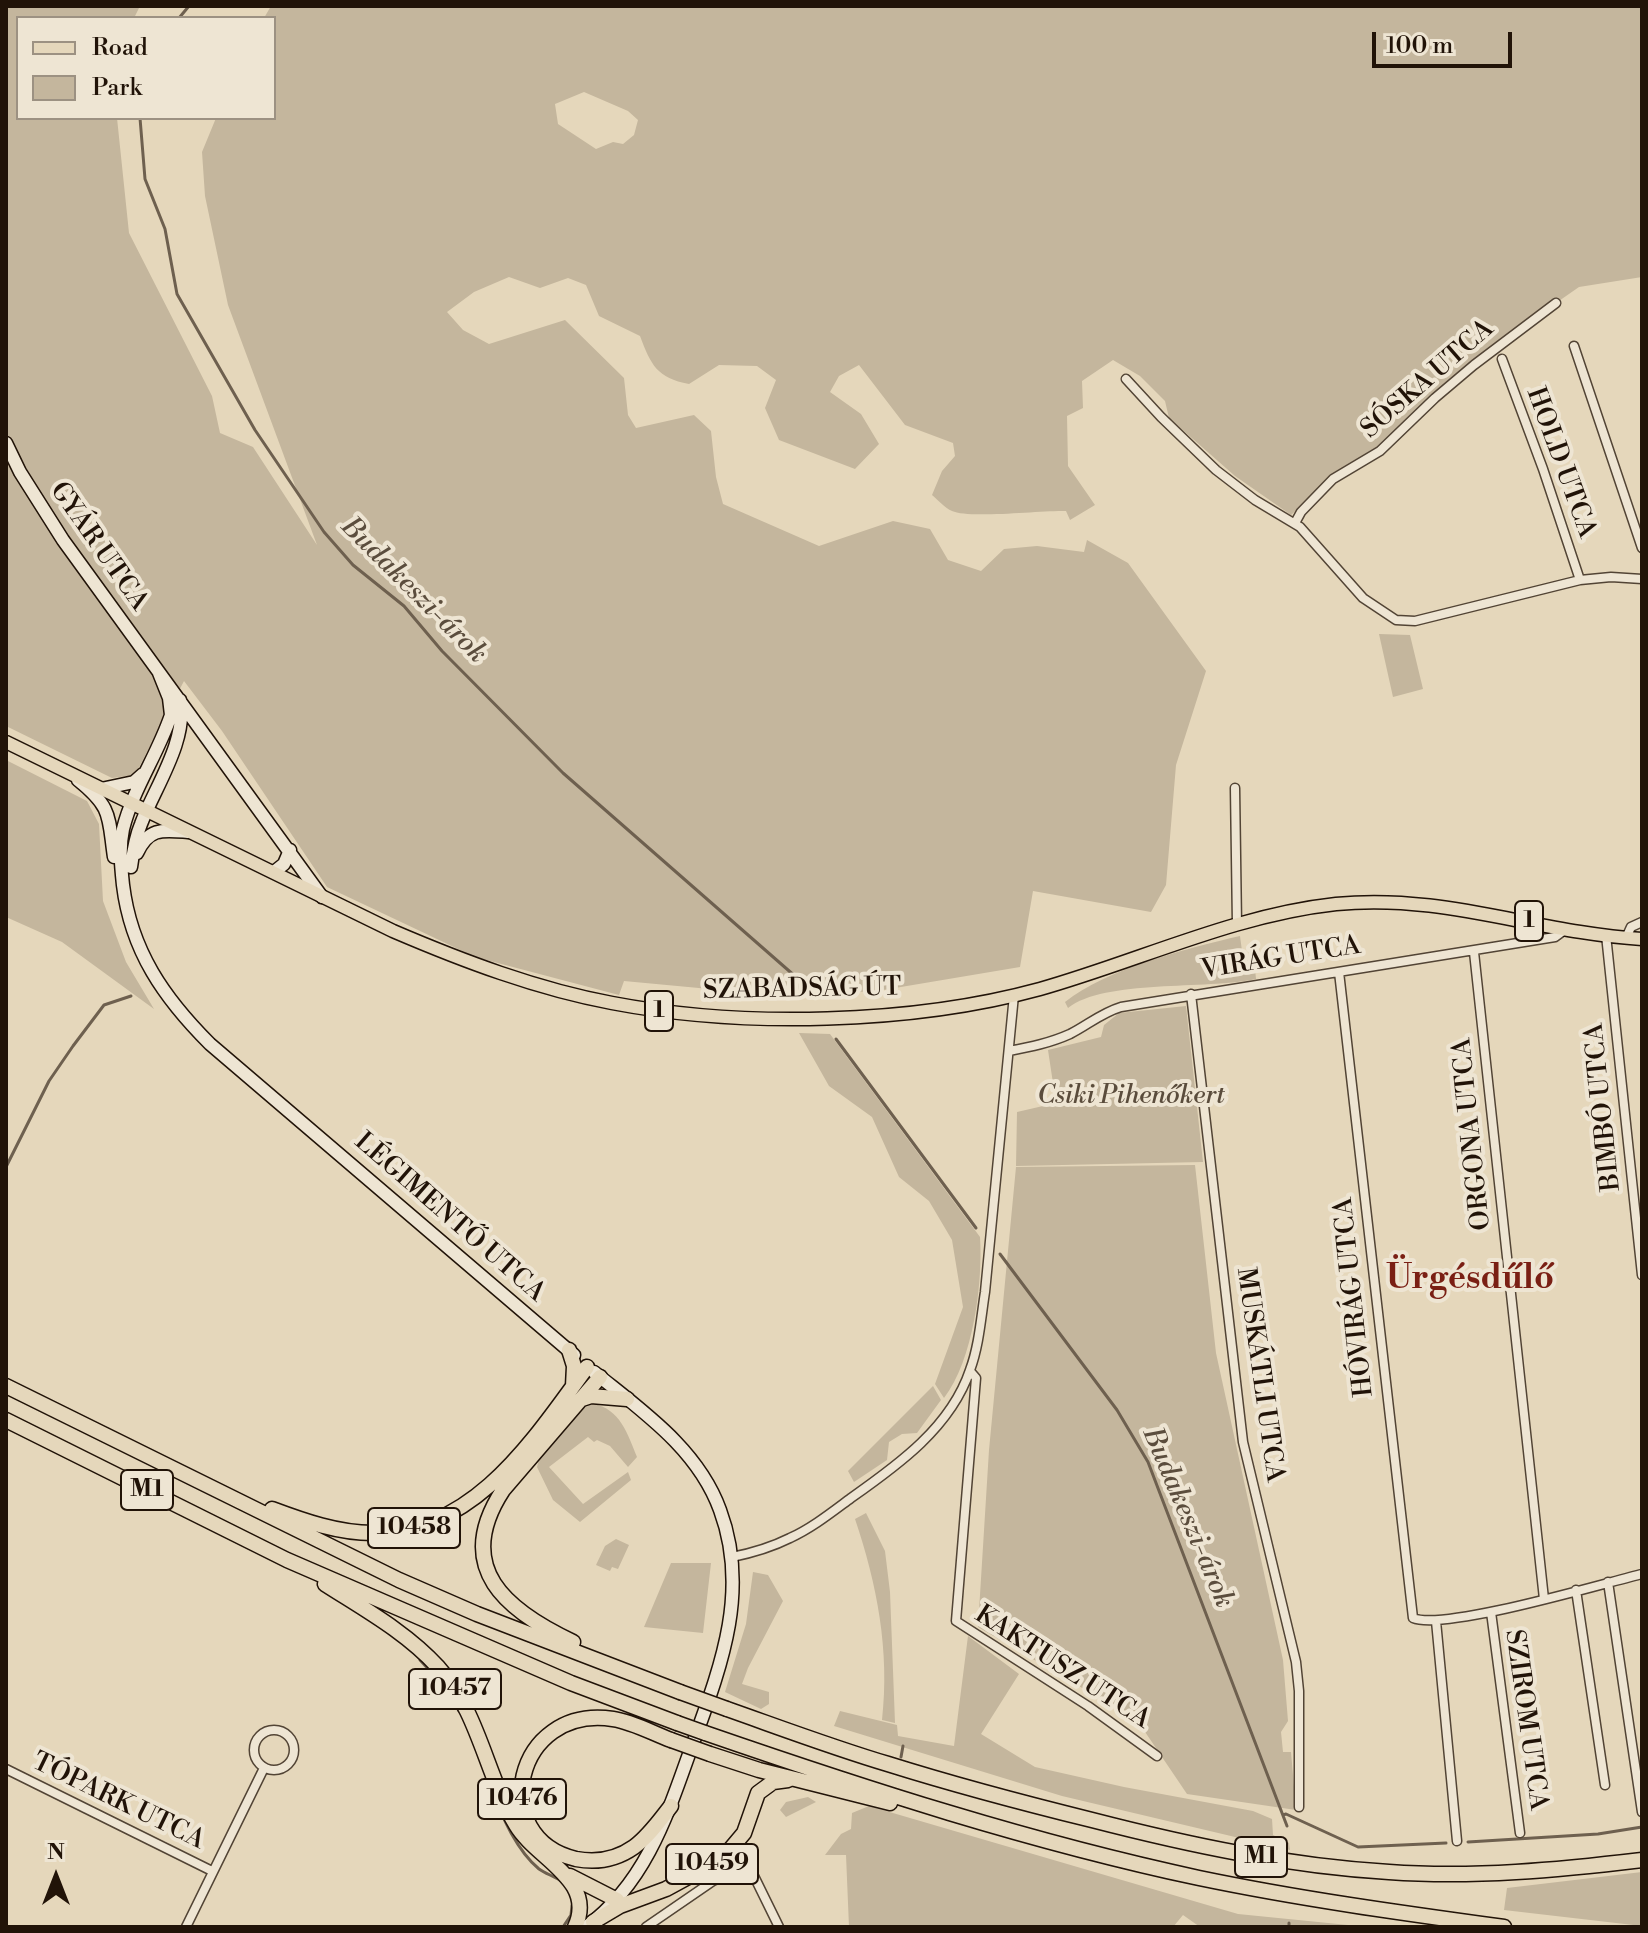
<!DOCTYPE html>
<html>
<head>
<meta charset="utf-8">
<style>
	body { margin:0 }
	#map { position:relative; width:1648px; height:1933px; overflow:hidden; background:#e5d7bb; font-family:"Libre Bodoni",serif }
	canvas { display:block }
	.frame { position:absolute; inset:0; border:8px solid #211308; pointer-events:none }
	.legend { position:absolute; left:16px; top:16px; width:260px; height:104px; box-sizing:border-box; background:#eee5d3; border:2px solid #9c9182; margin:0; padding:10px 14px; list-style:none; font-size:24px; color:#211308 }
	.legend li { display:flex; align-items:center; gap:16px; height:40px }
	.legend b { width:40px; border:2px solid #9c9182 }
	.north { position:absolute; left:16px; top:1837px; width:80px; height:80px; -webkit-text-stroke:6px #eee5d3; paint-order:stroke; rotate:0deg; font-size:22px; font-weight:700; line-height:32px; text-align:center; color:#211308 }
	.north::after { content:''; display:block; margin:auto; width:28px; height:36px; background:#211308; clip-path:polygon(50% 0,100% 100%,50% 72%,0 100%) }
	.scale { position:absolute; left:1372px; top:32px; width:140px; height:36px; box-sizing:border-box; border:4px solid #211308; border-top:0; padding-left:10px; font-size:24px; line-height:28px; white-space:nowrap; color:#211308; -webkit-text-stroke:6px #eee5d3; paint-order:stroke }
</style>
</head>
<body>
<div id="map">
<canvas width="1648" height="1933"></canvas>
<div class="frame"></div>
<ul class="legend">
<li><b style="height:10px;background:#e5d7bb"></b>Road</li>
<li><b style="height:22px;background:#c4b69d"></b>Park</li>
</ul>
<div class="north">N</div>
<div class="scale">100 m</div>
</div>
<script>
const ctx = document.querySelector('canvas').getContext('2d');
ctx.lineJoin = 'round';
function fill(path, color) {
  ctx.fillStyle = color;
  ctx.fill(path, 'evenodd');
}
function trace(path, color, width, dash) {
  ctx.strokeStyle = color;
  ctx.lineWidth = width;
  ctx.lineCap = dash ? 'butt' : 'round';
  ctx.setLineDash(dash || []);
  ctx.stroke(path);
}
function write(font, color, halo, rows, align = 'center') {
  ctx.font = font + ' "Libre Bodoni",serif';
  ctx.lineWidth = 8;
  ctx.setLineDash([]);
  ctx.textBaseline = 'middle';
  ctx.strokeStyle = halo;
  ctx.fillStyle = color;
  for (const [text, x, y, turn = 0] of rows) {
    ctx.save();
    ctx.translate(x, y);
    ctx.rotate((+turn || 0) * Math.PI / 180);
    ctx.textAlign = isNaN(turn) ? turn : align;
    if (halo) ctx.strokeText(text, 0, 0);
    ctx.fillText(text, 0, 0);
    ctx.restore();
  }
}
fill(new Path2D(`
	M6,6H140L134,18H18V118H117L129,233L212,396L220,433L253,447L317,545L228,305L205,196L202,152L216,118H274V18H264L271,6H1642V277L1579,287L1556,303L1371,454L1339,471L1291,515L1235,476L1169,418L1165,401L1140,376L1113,360L1082,381L1083,408L1067,416L1068,466L1095,505L1070,520L1066,511C1042,510 969,519 952,511C945,508 938,500 932,495L942,471L955,456L953,443L905,425L859,365L839,376L830,392L861,414L879,444L855,469L779,440L765,408L776,380L757,366L719,365L689,384C657,378 651,365 640,336L599,316L586,285L568,278L540,288L509,277L474,292L447,312L463,330L489,344L565,320L624,378L628,415L636,428L694,415L711,431L716,477L723,504L819,546L893,521L930,529L948,560L981,571L1004,549L1037,546L1084,552L1087,540L1128,563L1206,671L1176,765L1166,885L1151,912L1033,891L1020,967L883,990L795,997L624,981L619,995L475,957L327,887L222,731L184,681L135,775L112,778L6,726ZM584,92L628,111L638,120L634,135L623,144L613,142L596,149L558,124L555,104Z
	M1379,634L1410,635L1423,689L1393,697Z
	M6,760L87,801L99,824L103,901L126,962L154,1009L62,942L6,917Z
	M1240,936L1242,951L1254,959L1256,979C1206,990 1105,979 1068,1008L1065,1002C1106,969 1188,948 1240,936Z
	M1186,1006L1203,1162L1016,1166L1017,1112L1056,1103L1048,1050L1101,1037L1104,1025L1119,1013Z
	M799,1033L830,1034L980,1237C983,1283 973,1361 944,1398L935,1384L963,1307L952,1240L929,1201L899,1177L872,1117L829,1086Z
	M1195,1165L1216,1353L1283,1660L1288,1721L1281,1732L1283,1752H1291L1296,1810L1187,1794L1137,1720L978,1627L989,1450L1016,1167Z
	M933,1386L941,1400L917,1433L902,1434L889,1442L887,1460L854,1482L848,1471Z
	M593,1404C620,1408 628,1435 637,1457L628,1467L610,1446L597,1440L594,1442L588,1437L549,1467L583,1504L628,1472L631,1480L580,1522L553,1500L537,1467L540,1456L584,1408Z
	M866,1513L885,1551L890,1592L895,1723L882,1720C890,1651 877,1584 855,1519Z
	M616,1539L629,1545L618,1569L612,1567L610,1571L596,1565L605,1546Z
	M671,1563H711L703,1633L644,1627Z
	M753,1572L768,1575L783,1601L748,1668L742,1684L769,1692V1704L761,1709L725,1692L746,1624Z
	M968,1636L1019,1674L981,1734L1035,1767L1124,1787L1253,1811L1272,1819L1273,1835L1289,1843L1290,1850L1062,1796L834,1726L840,1711L897,1725L898,1736L954,1746Z
	M808,1797L816,1802L786,1817L780,1810L786,1802Z
	M869,1806L1238,1914L1368,1927H1200L1183,1915L1173,1927H849L846,1855H825L841,1834L851,1829L852,1813Z
	M1642,1872V1926L1504,1910L1507,1888Z`), '#c4b69d');
trace(new Path2D(`
	M179,18L189,6
	M140,118L145,179L165,229L177,294L255,430L324,532L353,565L404,606L442,651L563,773L812,991
	M836,1039L976,1228
	M6,1167L49,1081L73,1046L104,1005L131,996
	M1000,1254L1117,1410L1148,1462L1287,1826
	M420,1660L443,1685L459,1711
	M901,1757L903,1746
	M492,1792C503,1818 517,1851 539,1869C546,1874 554,1876 561,1881
	M1283,1815L1286,1814L1358,1847L1446,1843
	M1468,1842L1598,1834L1642,1827
	M563,1927L571,1915L572,1906
	M1289,1927V1923`), '#6e604f', 3);
const minor = new Path2D(`
	M1574,346L1642,548
	M1502,359L1543,469L1580,580
	M1126,379L1161,417L1216,470L1255,500L1300,527L1363,598L1396,620L1415,621L1580,580L1611,577L1642,579
	M1295,523L1301,512L1333,479L1380,451L1435,398L1474,365L1556,303
	M1235,788L1237,925
	M1606,935L1642,1275
	M1626,938L1631,927L1642,922
	M1474,952L1544,1599
	M1339,972L1413,1618C1444,1631 1601,1584 1642,1574
	M1191,994L1243,1442L1296,1662L1299,1691V1807
	M1009,1051C1030,1047 1050,1043 1070,1034C1088,1025 1101,1013 1121,1007L1555,937L1566,929
	M970,1371L976,1378L956,1621L1088,1706L1157,1756
	M732,1557C752,1553 772,1547 790,1538C812,1528 832,1512 851,1498C898,1465 951,1427 970,1370C979,1346 981,1318 985,1292L1014,995
	M1608,1582L1642,1812
	M1576,1590L1605,1785
	M1491,1612L1520,1833
	M1436,1621L1457,1841
	M254 1750a20 20 0 1 1 40 0a20 20 0 1 1-40 0Z
	M6,1769L212,1871
	M186,1927L264,1768
	M646,1927L713,1881L743,1869L752,1872L779,1927`);
const secondary = new Path2D(`
	M6,443L20,472L63,540L322,897
	M159,673L169,698L171,715C158,754 133,789 123,829C119,848 121,866 123,885C131,951 164,998 210,1044L574,1355
	M78,780C113,808 108,817 114,857
	M101,789L134,782L143,774
	M137,853C149,827 163,830 188,832
	M131,867C133,852 135,838 141,824C155,787 188,740 180,700
	M274,872L284,864L290,850
	M586,1927C643,1885 665,1822 688,1757C717,1676 752,1596 720,1510C698,1449 642,1411 594,1372`);
const primary = new Path2D(`
	M6,742L393,931C463,961 537,989 612,1003C743,1028 912,1024 1040,989C1139,961 1234,915 1336,904C1444,893 1537,933 1642,939`);
const motorway = new Path2D(`
	M569,1350L574,1366L573,1386
	M6,1386L399,1580L477,1614L680,1692
	M582,1399L591,1396L627,1399
	M6,1420L287,1560L571,1683L677,1723
	M272,1509C304,1521 338,1533 373,1533C474,1534 534,1439 587,1367
	M325,1584C364,1609 406,1632 438,1667C480,1714 485,1773 516,1825C536,1859 597,1880 575,1927
	M573,1642C507,1611 452,1568 503,1490L600,1377
	M727,1709C781,1728 834,1748 888,1764C955,1785 1023,1803 1092,1820C1189,1845 1288,1866 1389,1872C1474,1878 1558,1870 1642,1860
	M705,1733C867,1789 1031,1842 1199,1878C1300,1899 1402,1913 1504,1927
	M671,1740C652,1733 633,1722 613,1719C514,1704 486,1838 576,1859C597,1863 617,1859 634,1847C649,1836 660,1820 671,1806
	M710,1754L759,1770L890,1803
	M570,1876L617,1900
	M593,1922L620,1906L666,1889L723,1858L744,1833L758,1793L773,1782L788,1780`);
trace(minor, '#524435', 11);
trace(secondary, '#211308', 15);
trace(primary, '#211308', 15);
trace(motorway, '#211308', 17);
trace(minor, '#eee5d3', 8);
trace(secondary, '#eee5d3', 12);
trace(primary, '#e5d7bb', 12);
trace(motorway, '#e5d7bb', 14);
const motorwayBridge = new Path2D(`
	M680,1692L727,1709
	M677,1723L705,1733
	M671,1740L710,1754`);
trace(motorwayBridge, '#211308', 17, []);
trace(motorwayBridge, '#e5d7bb', 14);
for (const [x, y, w] of [
	[1529,921,28],
	[659,1011,28],
	[147,1490,52],
	[414,1528,92],
	[455,1689,92],
	[522,1799,88],
	[1261,1857,52],
	[712,1864,92]
]) {
  const box = new Path2D();
  box.roundRect(x - w / 2, y - 20, w, 40, 6);
  ctx.fillStyle = '#eee5d3';
  ctx.fill(box);
  trace(box, '#211308', 2);
}
write('bold 24px', '#211308', null, [
	["1",1529,921],
	["1",659,1011],
	["M1",147,1490],
	["10458",414,1528],
	["10457",455,1689],
	["10476",522,1799],
	["M1",1261,1857],
	["10459",712,1864]
]);
write('26px', '#211308', '#eee5d3', [
	["SÓSKA UTCA",1428,380,-41],
	["HOLD UTCA",1560,463,70],
	["GYÁR UTCA",98,547,55],
	["VIRÁG UTCA",1281,959,-9],
	["SZABADSÁG ÚT",802,990,-1],
	["BIMBÓ UTCA",1604,1107,-96],
	["ORGONA UTCA",1473,1134,-96],
	["LÉGIMENTŐ UTCA",449,1218,41],
	["HÓVIRÁG UTCA",1355,1297,-96],
	["MUSKÁTLI UTCA",1259,1375,82],
	["KAKTUSZ UTCA",1062,1668,33],
	["SZIROM UTCA",1525,1720,82],
	["TÓPARK UTCA",118,1802,26]
]);
write('italic 26px', '#5a4c3c', '#eee5d3', [
	["Csiki Pihenőkert",1131,1097]
]);
write('italic 28px', '#5b4d3d', '#eee5d3', [
	["Budakeszi-árok",413,591,45],
	["Budakeszi-árok",1187,1518,67]
]);
write('bold 34px', '#7a1f14', '#eee5d3', [
	["Ürgésdűlő",1470,1280]
]);
</script>
</body>
</html>
